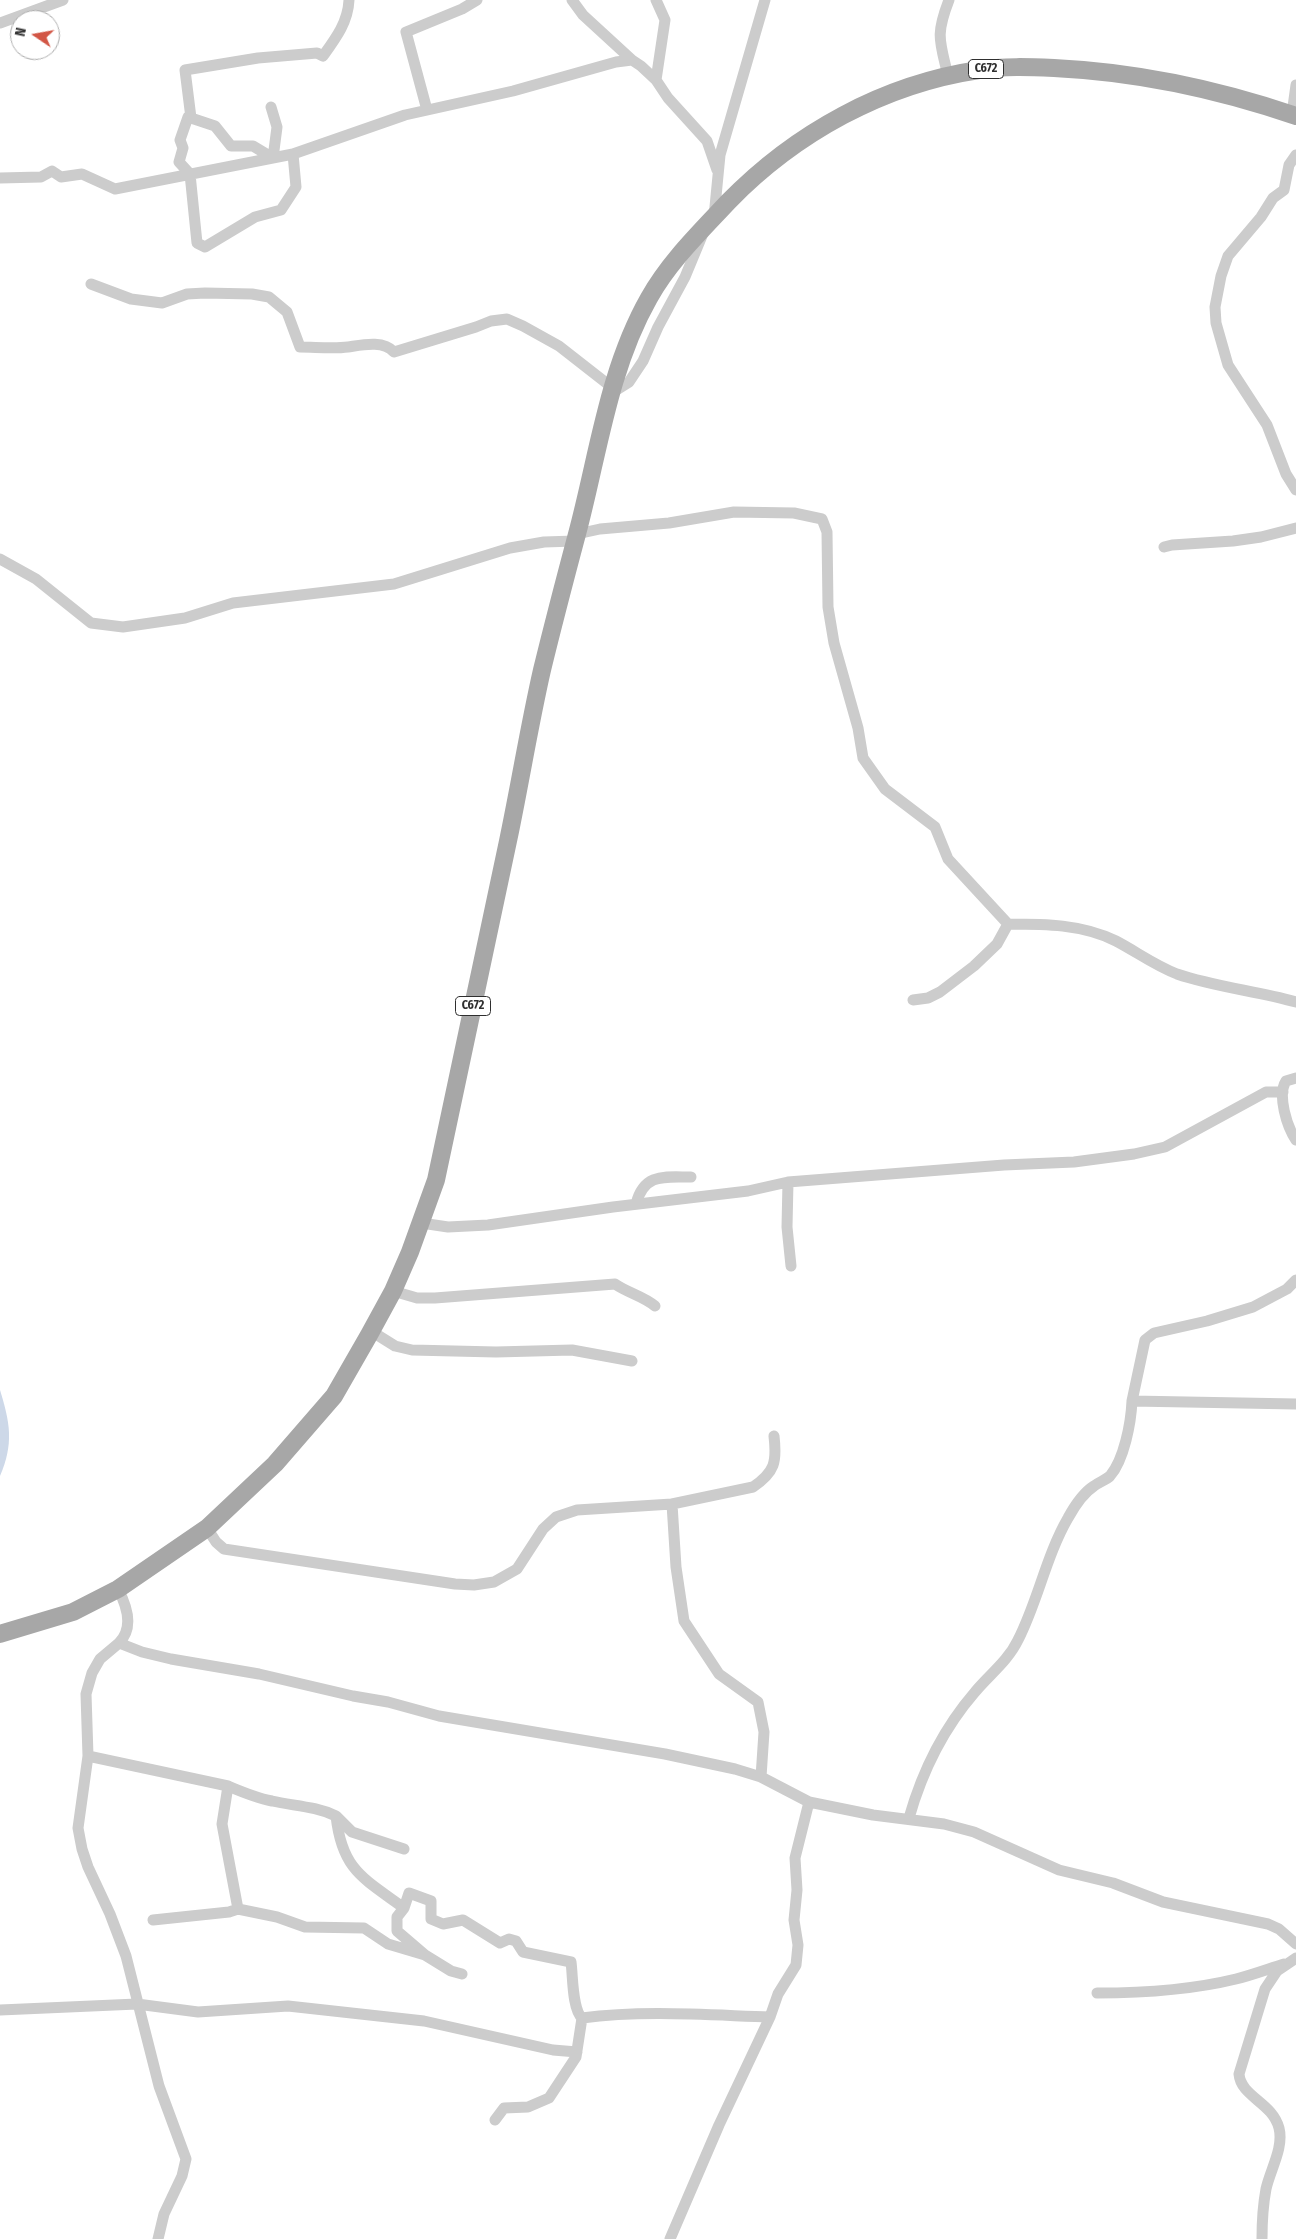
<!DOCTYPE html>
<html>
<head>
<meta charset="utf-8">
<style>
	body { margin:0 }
	#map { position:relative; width:1296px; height:2239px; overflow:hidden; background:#fff; font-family:"Fira Sans Condensed",sans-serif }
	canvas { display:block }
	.north { position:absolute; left:10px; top:10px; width:50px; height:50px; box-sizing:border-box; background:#fff; border:1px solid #acacac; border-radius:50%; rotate:282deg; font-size:14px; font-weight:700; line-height:20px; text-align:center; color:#2f2f2f }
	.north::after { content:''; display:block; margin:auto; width:18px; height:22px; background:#d25645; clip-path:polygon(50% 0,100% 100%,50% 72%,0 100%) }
</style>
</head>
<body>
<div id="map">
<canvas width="1296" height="2239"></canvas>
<div class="north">N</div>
</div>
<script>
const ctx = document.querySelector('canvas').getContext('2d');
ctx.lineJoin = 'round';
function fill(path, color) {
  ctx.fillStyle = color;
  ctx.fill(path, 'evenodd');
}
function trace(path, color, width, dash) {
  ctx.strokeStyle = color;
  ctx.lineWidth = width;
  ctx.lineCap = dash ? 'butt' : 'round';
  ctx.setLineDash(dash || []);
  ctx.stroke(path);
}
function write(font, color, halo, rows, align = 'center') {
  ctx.font = font + ' "Fira Sans Condensed",sans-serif';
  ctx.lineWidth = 5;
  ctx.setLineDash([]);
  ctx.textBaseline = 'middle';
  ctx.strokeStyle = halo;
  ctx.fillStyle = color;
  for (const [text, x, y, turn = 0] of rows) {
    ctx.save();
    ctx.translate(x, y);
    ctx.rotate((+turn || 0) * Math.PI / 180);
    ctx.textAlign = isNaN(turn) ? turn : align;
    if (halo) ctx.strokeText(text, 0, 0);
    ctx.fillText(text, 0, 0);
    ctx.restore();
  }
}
fill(new Path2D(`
	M0,1390C10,1423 14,1443 0,1476Z`), '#cdd8e8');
trace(new Path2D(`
	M572,0L583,15L632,60
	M0,23L63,0
	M948,76C940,41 935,36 949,0
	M656,80L665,20L656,0
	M271,107L277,127L273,158
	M427,110L406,32L462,9L477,0
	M1292,114L1296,85
	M191,118L185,70L258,58L317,53L323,56C336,38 348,22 349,0
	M293,154L405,115L513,91L616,62L632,60L641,66L656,80L668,98L707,141L717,170
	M1296,155L1289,165L1284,190L1273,198L1261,217L1228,256L1221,276L1215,307L1216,323L1228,365L1267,425L1286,474L1296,490
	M0,178L41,177L52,171L61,177L82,174L115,189L293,154L296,187L281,210L255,217L205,247L197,243L190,174L179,162L183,148L180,140L188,117L215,126L231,146H253L273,158
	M714,217L720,155L765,0
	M91,284L131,299L162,303L187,294L205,293L252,294L269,297L287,312L300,347C315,347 333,349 348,347C362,345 383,340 394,352L476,327L491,321L507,319L523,326L559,346L614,389
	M613,392L629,382L643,361L658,327L685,277L702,236
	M577,534L600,529L669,523L734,512L794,513L822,519L827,532L828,607L834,643L858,728L863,758L885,789L935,827L948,859L1008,924L997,944L974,966L940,992L928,998L913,1000
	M1164,547L1172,545L1233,541L1261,537L1296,528
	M0,559L36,579L91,623L123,627L185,618L233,603L394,584L510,548L544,542L575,541
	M1008,924C1044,924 1082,924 1116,941C1137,952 1154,965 1177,974C1215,987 1257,991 1296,1002
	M1296,1078L1286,1081C1277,1095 1287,1127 1296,1140
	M788,1182L1004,1165L1074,1162L1134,1154L1165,1147L1266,1092H1283
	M636,1204C644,1173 664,1177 691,1177
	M422,1219L428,1224L448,1227L488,1225L613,1207L748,1191L788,1182L787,1227L791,1266
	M393,1291L417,1298H435L615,1284C628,1293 643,1296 655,1306
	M371,1331L395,1346L412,1350L496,1352L572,1350L632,1361
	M1132,1401L1145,1340L1154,1333L1207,1321L1253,1307L1287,1289L1296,1280
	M672,1504L753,1487C775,1472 777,1462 774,1436
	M207,1528L216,1542L224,1549L455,1584L474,1585L494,1582L517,1569L543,1529L556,1517L577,1510L672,1504L676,1567L684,1621L719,1674L758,1702L764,1732L761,1777
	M118,1589C127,1606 134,1628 119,1643L142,1652L171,1659L259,1674L353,1696L388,1702L439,1716L665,1754L735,1769L761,1777L809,1802L873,1815L944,1824L974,1832L1059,1870L1113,1883L1163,1902L1268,1924L1279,1929L1296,1944
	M119,1643L100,1659L92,1673L86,1694L88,1756L78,1828L82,1849L88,1867L110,1914L126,1956L159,2086L186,2159L182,2176L164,2214L158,2239
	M88,1756L228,1786
	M336,1816C315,1806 294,1806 272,1801C256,1798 242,1792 228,1786L222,1824L238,1909L277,1917L305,1927L364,1928L388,1944L425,1955L397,1931V1917L404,1908
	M909,1818C922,1772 943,1729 975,1692C989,1675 1008,1661 1018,1640C1038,1601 1046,1556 1068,1518C1074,1507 1083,1493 1094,1486C1099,1482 1106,1480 1110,1476C1124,1460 1131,1423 1132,1401L1296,1404
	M404,1849L352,1832L336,1816C342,1870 363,1878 404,1908L409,1893L431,1901V1919L443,1924L463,1920L500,1943L509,1939L516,1941L523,1952L571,1962C573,1976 572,2009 582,2018C644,2010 707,2015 770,2017
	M153,1920L229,1912L238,1909
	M425,1955L451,1971L462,1974
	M1097,1993C1144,1993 1191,1990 1236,1979C1252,1975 1268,1969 1284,1964
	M0,2010L137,2004L198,2012L288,2006L424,2021L553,2050L577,2052
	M495,2120L504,2108L528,2107L549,2098L576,2057L582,2018
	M670,2239L719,2125L770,2017L778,1994L796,1965L798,1945L794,1920L797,1890L795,1858L809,1802
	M1262,2239C1262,2222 1263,2205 1266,2189C1270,2170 1284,2148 1279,2128C1272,2102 1241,2097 1239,2074L1265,1989L1277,1971L1296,1958`), '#ccc', 11);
trace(new Path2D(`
	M0,1634L73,1612L118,1589L207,1528L275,1464L334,1396L369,1335L393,1291L410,1252L436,1180C460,1067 484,954 508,841C520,784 529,727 542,670C553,625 565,579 577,534C598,456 608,370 649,298C669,262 700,232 728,202C795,133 884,84 979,70C1004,66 1029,67 1054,68C1137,72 1217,89 1296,116`), '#a7a7a7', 18);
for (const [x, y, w] of [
	[986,69,35],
	[473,1006,35]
]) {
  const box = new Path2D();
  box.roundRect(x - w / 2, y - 9.5, w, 19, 4);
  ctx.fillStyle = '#fff';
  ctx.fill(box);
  trace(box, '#2f2f2f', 1);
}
write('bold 12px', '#2f2f2f', null, [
	["C672",986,69],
	["C672",473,1006]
]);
</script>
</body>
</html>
